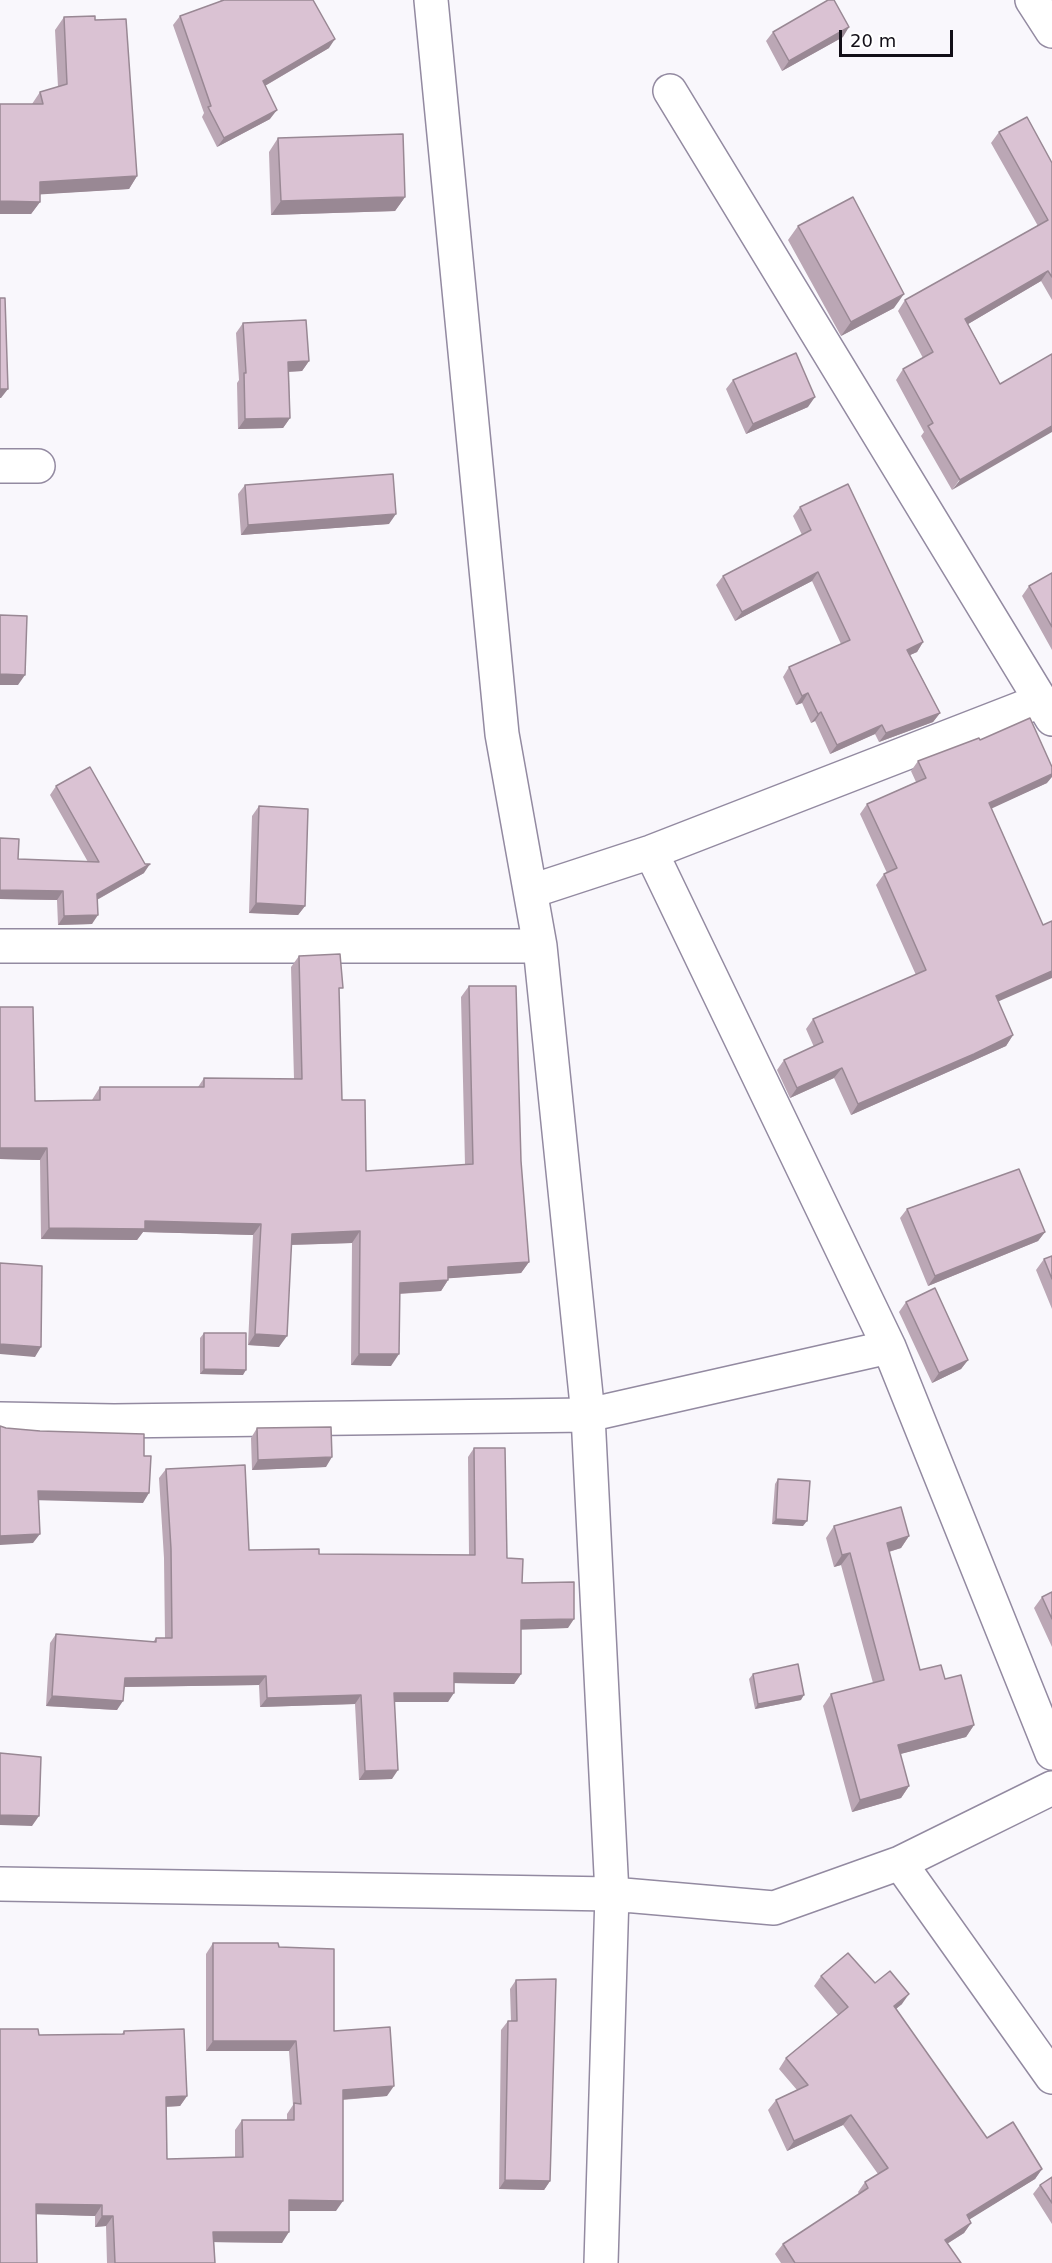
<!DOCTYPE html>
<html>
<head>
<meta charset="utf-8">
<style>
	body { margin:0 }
	#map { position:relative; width:1052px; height:2263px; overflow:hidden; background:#f9f7fc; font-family:"DejaVu Sans",sans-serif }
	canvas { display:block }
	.scale { position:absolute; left:839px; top:30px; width:114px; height:27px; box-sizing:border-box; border:3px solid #120e17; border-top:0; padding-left:8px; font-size:18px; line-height:21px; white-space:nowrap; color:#120e17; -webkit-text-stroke:4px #fff; paint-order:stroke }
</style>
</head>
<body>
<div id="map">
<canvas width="1052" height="2263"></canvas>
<div class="scale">20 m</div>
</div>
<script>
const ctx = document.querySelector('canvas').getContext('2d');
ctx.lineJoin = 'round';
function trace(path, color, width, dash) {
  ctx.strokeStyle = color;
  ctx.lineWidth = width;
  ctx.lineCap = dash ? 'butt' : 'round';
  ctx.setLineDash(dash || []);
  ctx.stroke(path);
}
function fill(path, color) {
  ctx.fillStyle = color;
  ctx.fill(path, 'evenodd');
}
const minor = new Path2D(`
	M431,0L502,734L540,946L588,1415L612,1894L601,2263
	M1032,0L1052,31
	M670,91L1052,719
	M0,466H38
	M651,852L889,1347L1052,1753
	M532,891L651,852L1040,701
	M0,946H540
	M0,1419L114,1421L588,1415L889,1347
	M900,1863L1052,2077
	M0,1884L612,1894L774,1908L900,1863L1052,1788`);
trace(minor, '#938aa1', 36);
trace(minor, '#fff', 33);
fill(new Path2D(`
	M220,0H313L329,48L265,86L270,119L217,147L202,117L204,113L173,25L180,16L221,1Z
	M64,17L95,20L137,176L129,189L40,194V202L31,214H0V104H32L40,92L58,87L55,30Z
	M773,32L843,37L782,71L766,41Z
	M999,132L1052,163V300L1041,281L968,324L1000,384L1052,354L952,490L921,436L924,432L896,380L903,369L923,358L898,311L905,300L1038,226L991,143Z
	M278,138L405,197L395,211L271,215L269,152Z
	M798,226L894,308L841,336L788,240Z
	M243,323L309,361L302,371L289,372L290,418L283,428L238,429L237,383L239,380L236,333Z
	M733,380L808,407L746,434L726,389Z
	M245,485L389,524L241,535L238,494Z
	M800,507L923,642L917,652L910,655L940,713L933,722L879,742L875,734L830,754L815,721L811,723L802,703L796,705L783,677L789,667L841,644L812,581L735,621L716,585L723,576L802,535L793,516Z
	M1052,573V650L1022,596L1029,586Z
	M980,740L1047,783L991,808L998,1002L1013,1035L1006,1046L966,1064L851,1115L834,1078L790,1098L777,1070L784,1060L814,1047L806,1029L813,1019L916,975L876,885L884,874L887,873L860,814L867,804L916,782L911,771L918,761Z
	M56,786L144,873L97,900L92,924L58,925L57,900L0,899V838L18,859L88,862L50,795Z
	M259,806L305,906L298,915L249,913L252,816Z
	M299,956L339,994L342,1100L366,1171L465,1165L461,997L469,986L521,1161L529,1262L521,1273L448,1278V1280L441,1291L400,1294L391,1366L351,1365L352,1243L292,1245L279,1347L248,1345L253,1235L143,1232L137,1240L41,1239L40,1160L0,1159V1007L35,1101L92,1100L100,1087H198L204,1078L294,1079L291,967Z
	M907,1209L1045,1232L1038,1241L928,1286L900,1218Z
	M1052,1256V1309L1036,1270L1044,1259Z
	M906,1302L968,1360L961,1369L932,1383L899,1312Z
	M204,1333L243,1375L200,1374V1338Z
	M257,1428L326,1467L252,1470L251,1438Z
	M474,1448L507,1558L522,1583L568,1628L521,1629V1674L514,1684L454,1683L448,1702H394L392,1779L359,1780L355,1704L260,1707L259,1685L124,1687L117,1710L46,1706L50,1643L56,1634L153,1642L156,1638H165L164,1558L159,1478L166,1469L249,1550L319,1554L469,1555L468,1457Z
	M778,1479L803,1526L772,1524L775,1484Z
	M834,1526L909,1536L901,1548L889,1552L920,1670L945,1679L974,1725L966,1737L900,1754L909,1786L901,1798L852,1812L823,1706L831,1694L873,1683L841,1565L834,1567L826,1538Z
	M1052,1592V1647L1034,1608L1042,1597Z
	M753,1674L801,1700L755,1709L749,1679Z
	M213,1943L279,1947L334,2031L387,2096L343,2100L336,2211H289L282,2243L214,2242L215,2263H107L106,2226L95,2227V2216L36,2214L0,2263L39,2035L122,2034L124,2031L187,2096L180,2106L166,2107L167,2159L235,2158V2130L242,2120H287V2114L293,2105L289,2051H206V1954Z
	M821,1976L875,1983L902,2004L896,2009L987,2138L1042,2169L1035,2179L969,2219L971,2223L964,2233L947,2244L961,2263H781L775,2254L783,2244L859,2194L858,2192L865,2182L878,2174L843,2125L787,2151L768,2110L776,2100L797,2090L779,2069L786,2058L838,2015L814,1986Z
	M516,1980L550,2181L544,2190L499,2189L501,2030L508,2021H511L510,1989Z
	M1052,2177V2224L1033,2194L1040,2185Z`), '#bba7b5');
fill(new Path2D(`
	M849,27L843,37L782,71L789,61Z
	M335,39L329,48L256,91L263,81Z
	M277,110L270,119L217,147L224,138Z
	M137,176L129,189L31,195L40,182Z
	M405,197L395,211L271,215L281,201Z
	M0,201L40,202L31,214H0Z
	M1048,271L1041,281L958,330L965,319Z
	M904,294L894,308L841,336L851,322Z
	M309,361L302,371L282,372L288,362Z
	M0,389H8L1,398H0Z
	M815,397L808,407L746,434L753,424Z
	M290,418L283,428L238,429L245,419Z
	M1052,426V432L952,490L960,480Z
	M396,514L389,524L241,535L248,525Z
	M818,572L812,581L735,621L742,612Z
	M923,642L917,652L901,659L907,650Z
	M0,674L25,675L18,685H0Z
	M808,693L802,703L796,705L802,696Z
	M821,712L815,721L811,723L818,714Z
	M940,713L933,722L879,742L886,733Z
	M882,725L875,734L830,754L837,745Z
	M1052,774V777L1047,783L982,813L989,803Z
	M150,864L144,873L91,903L97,894Z
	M0,890L63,891L57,900L0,899Z
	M256,903L305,906L298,915L249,913Z
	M98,915L92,924L58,925L64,916Z
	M1052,971V978L988,1006L996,996Z
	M1013,1035L1006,1046L966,1064L851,1115L858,1104Z
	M842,1068L834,1078L790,1098L797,1088Z
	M0,1148H47L40,1160L0,1159Z
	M145,1221L261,1224L253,1235L143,1232L137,1240L41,1239L49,1228Z
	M360,1231L352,1243L285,1245L292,1234Z
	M1045,1232L1038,1241L928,1286L935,1276Z
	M529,1262L521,1273L440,1279L448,1267Z
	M448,1280L441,1291L392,1294L400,1283Z
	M255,1334L287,1336L279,1347L248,1345Z
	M0,1344L41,1347L35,1357L0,1354Z
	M359,1354H399L391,1366L351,1365Z
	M968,1360L961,1369L932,1383L939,1373Z
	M204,1369L246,1370L243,1375L200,1374Z
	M332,1457L326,1467L252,1470L258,1460Z
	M38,1491L149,1493L143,1503L31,1500Z
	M776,1519L807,1521L803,1526L772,1524Z
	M40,1534L33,1543L0,1545V1536Z
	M909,1536L901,1548L878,1555L887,1543Z
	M850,1553L841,1565L834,1567L842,1555Z
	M574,1619L568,1628L514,1630L521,1620Z
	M454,1673L521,1674L514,1684L448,1683Z
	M266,1676L259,1685L119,1687L125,1678Z
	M394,1693H454L448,1702H387Z
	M361,1695L355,1704L260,1707L267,1698Z
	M804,1695L801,1700L755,1709L758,1704Z
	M52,1696L123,1701L117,1710L46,1706Z
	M974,1725L966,1737L889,1757L898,1745Z
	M398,1770L392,1779L359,1780L365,1771Z
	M909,1786L901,1798L852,1812L860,1800Z
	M0,1815L39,1816L32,1826L0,1825Z
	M909,1994L902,2004L887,2016L894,2006Z
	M213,2041H296L289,2051H206Z
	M394,2086L387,2096L336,2100L343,2090Z
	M187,2096L180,2106L159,2107L166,2097Z
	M851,2115L843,2125L787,2151L794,2141Z
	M1042,2169L1035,2179L959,2226L967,2215Z
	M505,2180L550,2181L544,2190L499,2189Z
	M289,2200L343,2201L336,2211H282Z
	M36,2204L102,2205L95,2216L29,2214Z
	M102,2216H113L106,2226L95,2227Z
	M971,2223L964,2233L937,2250L945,2240Z
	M213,2232H289L282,2243L206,2242Z`), '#998894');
const building = new Path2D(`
	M224,0H313L335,39L263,81L277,110L224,138L208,107L211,106L180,16Z
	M828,0H834L849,27L789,61L773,32Z
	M95,16V20L126,19L137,176L40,182V202L0,201V104H43L40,92L67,84L64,17Z
	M1027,117L1052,163V277L1048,271L965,319L1000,384L1052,354V426L960,480L928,426L933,423L903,369L933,352L905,300L1048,220L999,132Z
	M403,134L405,197L281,201L278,138Z
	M853,197L904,294L851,322L798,226Z
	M0,298H5L8,389H0Z
	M306,320L309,361L288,362L290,418L245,419L244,373H246L243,323Z
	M796,353L815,397L753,424L733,380Z
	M393,474L396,514L248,525L245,485Z
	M848,484L923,642L907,650L940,713L886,733L882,725L837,745L821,712L818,714L808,693L802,696L789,667L850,640L818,572L742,612L723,576L811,530L800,507Z
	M1052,573V627L1029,586Z
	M0,615L27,616L25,675L0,674Z
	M1030,718L1052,767V774L989,803L1043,925L1052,921V971L996,996L1013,1035L974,1054L858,1104L842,1068L797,1088L784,1060L823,1042L813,1019L926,970L884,874L897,868L867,804L926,778L918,761L979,738L980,740Z
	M90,767L145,864H150L97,894L98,915L64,916L63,891L0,890V838L19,839L18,859L99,862L56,786Z
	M259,806L308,809L305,906L256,903Z
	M340,954L343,988H339L342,1100H365L366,1171L473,1164L469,986H516L521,1161L529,1262L448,1267V1280L400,1283L399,1354H359L360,1231L292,1234L287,1336L255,1334L261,1224L145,1221V1229L49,1228L47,1148H0V1007H33L35,1101L100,1100V1087H204V1078L302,1079L299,956Z
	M1019,1169L1045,1232L935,1276L907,1209Z
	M1052,1256V1279L1044,1259Z
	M0,1263L42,1266L41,1347L0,1344Z
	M935,1288L968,1360L939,1373L906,1302Z
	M204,1333H246V1370L204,1369Z
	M0,1426L6,1428L40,1431L144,1434V1456H151L149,1493L38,1491L40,1534L0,1536Z
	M331,1427L332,1457L258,1460L257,1428Z
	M474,1448H505L507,1558L523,1559L522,1583L574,1582V1619L521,1620V1674L454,1673V1693H394L398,1770L365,1771L361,1695L267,1698L266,1676L125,1678L123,1701L52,1696L56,1634L156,1642V1638H172L171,1549L166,1469L245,1465L249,1550L319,1549V1554L475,1555Z
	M778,1479L810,1481L807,1521L776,1519Z
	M901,1507L909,1536L887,1543L920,1670L941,1665L945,1679L961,1675L974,1725L898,1745L909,1786L860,1800L831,1694L884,1680L850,1553L842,1555L834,1526Z
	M1052,1592V1619L1042,1597Z
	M798,1664L804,1695L758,1704L753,1674Z
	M0,1753L41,1757L39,1816L0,1815Z
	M213,1943H278L279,1947L334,1949V2031L390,2027L394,2086L343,2090V2201L289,2200V2232H213L215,2263H115L113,2216H102V2205L36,2204L37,2263H0V2029H38L39,2035L124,2034V2031L184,2029L187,2096L166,2097L167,2159L243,2157L242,2120H294V2103L301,2104L296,2041H213Z
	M848,1953L875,1983L890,1971L909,1994L894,2006L987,2138L1013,2122L1042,2169L967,2215L971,2223L945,2240L961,2263H795L783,2244L868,2188L865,2182L888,2168L851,2115L794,2141L776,2100L808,2085L786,2058L848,2007L821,1976Z
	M556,1979L550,2181L505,2180L508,2021H517L516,1980Z
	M1052,2177V2203L1040,2185Z`);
fill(building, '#dac2d3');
trace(building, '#998894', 1.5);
</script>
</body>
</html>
